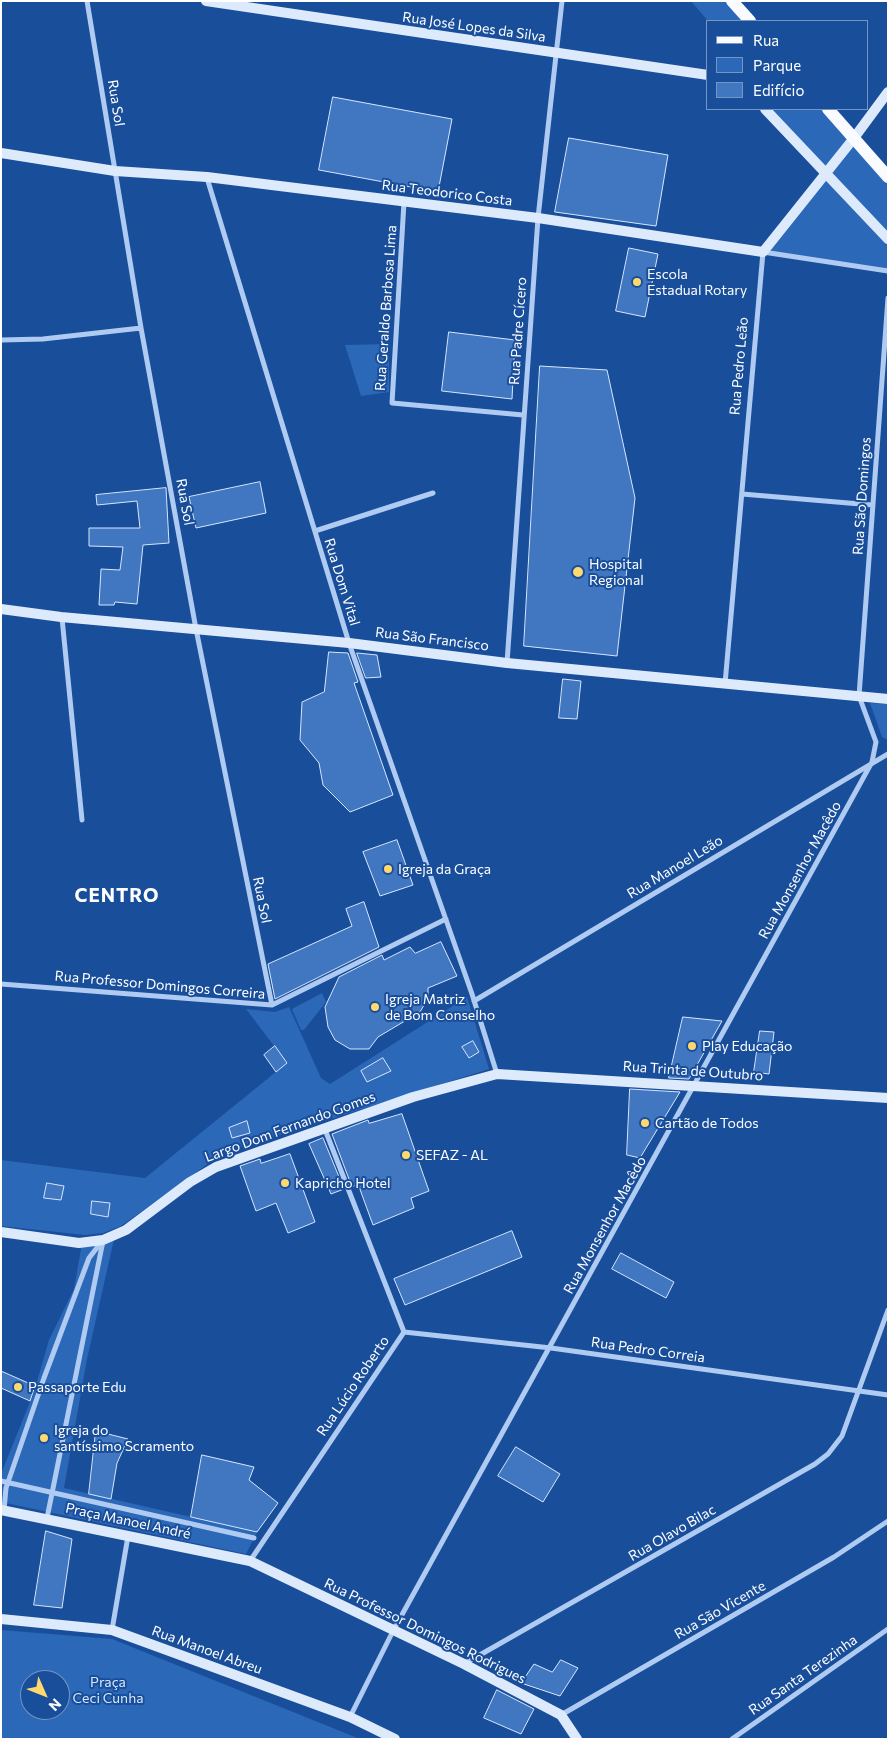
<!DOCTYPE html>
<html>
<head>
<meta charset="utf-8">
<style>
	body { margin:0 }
	#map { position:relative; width:889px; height:1740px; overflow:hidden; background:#194e9b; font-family:Commissioner,sans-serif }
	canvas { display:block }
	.frame { position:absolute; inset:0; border:2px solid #fff; pointer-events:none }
	.legend { position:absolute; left:706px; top:20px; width:162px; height:90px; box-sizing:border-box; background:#194e9b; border:1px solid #7595c3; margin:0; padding:6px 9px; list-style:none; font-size:15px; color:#fff }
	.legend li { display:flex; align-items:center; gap:10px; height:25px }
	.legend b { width:25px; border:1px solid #7595c3 }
	.north { position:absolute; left:20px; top:1670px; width:50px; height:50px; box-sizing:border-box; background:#194e9b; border:1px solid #7595c3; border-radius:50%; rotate:134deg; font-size:14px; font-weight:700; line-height:20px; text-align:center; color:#fff }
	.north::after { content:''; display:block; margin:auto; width:18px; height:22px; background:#ffd96f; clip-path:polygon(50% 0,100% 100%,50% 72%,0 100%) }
</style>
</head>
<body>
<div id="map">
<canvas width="889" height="1740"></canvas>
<div class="frame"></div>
<ul class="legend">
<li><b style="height:6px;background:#f9fbff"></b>Rua</li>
<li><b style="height:14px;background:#2c68b8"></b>Parque</li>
<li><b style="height:14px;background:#4177c1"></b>Edifício</li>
</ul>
<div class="north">N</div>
</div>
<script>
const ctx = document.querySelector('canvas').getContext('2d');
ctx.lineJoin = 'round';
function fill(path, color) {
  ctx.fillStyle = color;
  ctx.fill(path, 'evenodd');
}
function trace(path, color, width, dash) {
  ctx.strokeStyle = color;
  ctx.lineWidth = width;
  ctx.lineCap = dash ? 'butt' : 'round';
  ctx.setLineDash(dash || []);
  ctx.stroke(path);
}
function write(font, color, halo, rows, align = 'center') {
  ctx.font = font + ' Commissioner,sans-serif';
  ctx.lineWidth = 4;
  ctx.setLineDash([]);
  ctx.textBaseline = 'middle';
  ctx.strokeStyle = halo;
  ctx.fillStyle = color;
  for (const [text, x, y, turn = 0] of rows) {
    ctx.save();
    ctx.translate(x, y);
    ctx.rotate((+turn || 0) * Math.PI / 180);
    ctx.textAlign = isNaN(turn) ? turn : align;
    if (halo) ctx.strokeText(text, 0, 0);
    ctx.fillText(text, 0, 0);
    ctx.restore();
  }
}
fill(new Path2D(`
	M691,1H732L750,21H708Z
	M765,109H828L888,177V271L763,252L826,173Z
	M389,344V392L361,396L345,345Z
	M870,703L888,704V740L882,737Z
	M322,993L326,1002L304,1030H301L292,1009Z
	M467,997L489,1069L223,1153L121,1226L103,1233L85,1235L1,1226V1160L145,1178L287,1063L246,1009L275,1012L289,1007L321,1078L330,1084Z
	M115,1235L87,1359L64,1488L257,1532L246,1554L1,1502V1474L34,1392L49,1340L74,1289L81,1249L79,1243Z
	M1,1630L112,1639L360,1739H1ZM30,1680H60V1710H30Z`), '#2c68b8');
const building = new Path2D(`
	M333,97L452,119L438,192L319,170Z
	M569,138L668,155L656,226L555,212Z
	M629,248L658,254L645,317L616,311Z
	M449,332L515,340L512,399L442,391Z
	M540,366L607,370L635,498L617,656L524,646Z
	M260,482L266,513L196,528L189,497Z
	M166,488L169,543L143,545L137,604L115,602L114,605H99L101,569L120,570L123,547L89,546V528H140L137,501L97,505L96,495Z
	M329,652L348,653L358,682L354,683L393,795L350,812L323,785L319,763L300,740L302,702L324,692Z
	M357,653L377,655L381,677L366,678Z
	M563,679L581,681L577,719L559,718Z
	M397,840L413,885L380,896L363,852Z
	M364,902L379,947L275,999L268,964L352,926L346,909Z
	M441,942L457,976L428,988V998L420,1012L378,1037L369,1049H350L335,1040L328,1027L325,1007L339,977L382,955L384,960L410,947L415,953Z
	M683,1017L722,1021L689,1079L669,1078Z
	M760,1031L774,1032L769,1074L754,1072Z
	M473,1041L479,1052L469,1058L462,1047Z
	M275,1046L287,1063L276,1072L264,1055Z
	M383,1058L391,1071L367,1082L361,1071Z
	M630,1089L680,1092L640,1158L627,1155Z
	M402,1114L429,1191L411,1198L414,1208L373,1225L358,1184L352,1187L332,1134L368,1120L369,1123Z
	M247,1121L250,1133L232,1138L229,1128Z
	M323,1138L344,1189L331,1194L309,1144Z
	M290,1154L315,1222L288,1233L276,1203L256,1211L240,1166L260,1159L261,1163Z
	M47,1183L64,1186L61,1200L44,1198Z
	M92,1201L110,1203L108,1217L91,1214Z
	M512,1231L522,1257L405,1305L394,1279Z
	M621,1253L674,1282L666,1298L612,1269Z
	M1,1371L35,1386L30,1401L1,1388Z
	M96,1431L128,1439L117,1463L111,1499L89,1494Z
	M516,1447L560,1474L543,1502L498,1476Z
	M202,1455L254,1467L249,1480L278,1503L257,1532L191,1517Z
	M46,1531L72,1539L62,1608L34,1605Z
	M561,1660L578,1668L560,1696L521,1683L534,1664L552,1672Z
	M497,1690L534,1709L521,1734L484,1718Z`);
fill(building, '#4177c1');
trace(building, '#d6e6fc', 1);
trace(new Path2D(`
	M87,1L141,328L196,629L272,1005
	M207,178L349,643L472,994L497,1074
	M404,202L392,403L523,415
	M1,340L43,339L141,328
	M742,494L872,505
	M315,531L433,493
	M62,618L82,820
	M507,663L538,218L562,1
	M725,684L763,252L888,271
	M1,984L272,1005L446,919
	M474,1001L888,754
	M324,1127L404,1332
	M404,1332L551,1348L888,1395
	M1,1481L254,1538
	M4,1510L6,1488L44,1378L89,1258L103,1240
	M47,1518L103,1241
	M250,1561L404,1332
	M112,1630L128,1536
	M464,1664L815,1464L828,1454L842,1436L888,1310
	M561,1715L834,1557L888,1521
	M350,1717L393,1631L872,762L876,742L859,696L888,298
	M732,1739L888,1629`), '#afcbf2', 5);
trace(new Path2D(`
	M206,1L708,75
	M765,109L888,239
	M1,153L115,171L207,177L538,218L763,252L854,138L888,92
	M1,609L61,617L349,643L507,663L888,699
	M1,1232L79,1243L103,1240L126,1230L190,1182L216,1167L413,1097L497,1074L888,1098
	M1,1510L250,1561L464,1664L561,1715L577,1739
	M1,1619L112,1630L350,1717L395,1739`), '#ddeafc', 10);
trace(new Path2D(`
	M732,1L750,21
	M828,109L888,177`), '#f9fbff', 12);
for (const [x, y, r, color] of [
	[637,282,5,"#ffd96f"],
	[578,572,6,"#ffd96f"],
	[388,869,5,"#ffd96f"],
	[375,1007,5,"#ffd96f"],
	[692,1046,5,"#ffd96f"],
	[645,1123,5,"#ffd96f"],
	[406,1155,5,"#ffd96f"],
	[285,1183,5,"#ffd96f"],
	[18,1387,5,"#ffd96f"],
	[44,1438,5,"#ffd96f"]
]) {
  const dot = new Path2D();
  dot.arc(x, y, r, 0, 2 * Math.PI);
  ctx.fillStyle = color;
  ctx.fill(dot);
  trace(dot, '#194e9b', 2);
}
write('14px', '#fff', '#194e9b', [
	["Rua José Lopes da Silva",474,27,8],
	["Rua Sol",116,103,81],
	["Rua Teodorico Costa",447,193,7],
	["Rua Geraldo Barbosa Lima",386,308,-86],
	["Rua Padre Cícero",518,331,-86],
	["Rua Pedro Leão",739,366,-85],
	["Rua São Domingos",862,496,-86],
	["Rua Sol",185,502,80],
	["Rua Dom Vital",342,582,73],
	["Rua São Francisco",432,639,7],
	["Rua Manoel Leão",675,867,-31],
	["Rua Monsenhor Macêdo",800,870,-61],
	["Rua Sol",262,900,79],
	["Rua Professor Domingos Correira",160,985,5],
	["Rua Trinta de Outubro",693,1071,4],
	["Largo Dom Fernando Gomes",290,1127,-20],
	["Rua Monsenhor Macêdo",605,1225,-61],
	["Rua Pedro Correia",648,1350,8],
	["Rua Lúcio Roberto",353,1386,-56],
	["Praça Manoel André",128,1521,12],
	["Rua Olavo Bilac",672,1533,-30],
	["Rua São Vicente",720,1610,-30],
	["Rua Professor Domingos Rodrigues",425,1631,26],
	["Rua Manoel Abreu",207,1650,20],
	["Rua Santa Terezinha",803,1675,-35]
]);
write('14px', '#fff', '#194e9b', [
	["Escola",647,274],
	["Estadual Rotary",647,290],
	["Hospital",589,564],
	["Regional",589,580],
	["Igreja da Graça",398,869],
	["Igreja Matriz",385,999],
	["de Bom Conselho",385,1015],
	["Play Educação",702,1046],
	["Cartão de Todos",655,1123],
	["SEFAZ - AL",416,1155],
	["Kapricho Hotel",295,1183],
	["Passaporte Edu",28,1387],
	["Igreja do",54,1430],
	["santíssimo Scramento",54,1446]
], 'left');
write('14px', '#d6e6fc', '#194e9b', [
	["Praça",108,1682],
	["Ceci Cunha",108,1698]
]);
ctx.letterSpacing = '1px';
write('bold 19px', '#fff', '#194e9b', [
	["CENTRO",117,896]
]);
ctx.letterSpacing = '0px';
</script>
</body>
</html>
